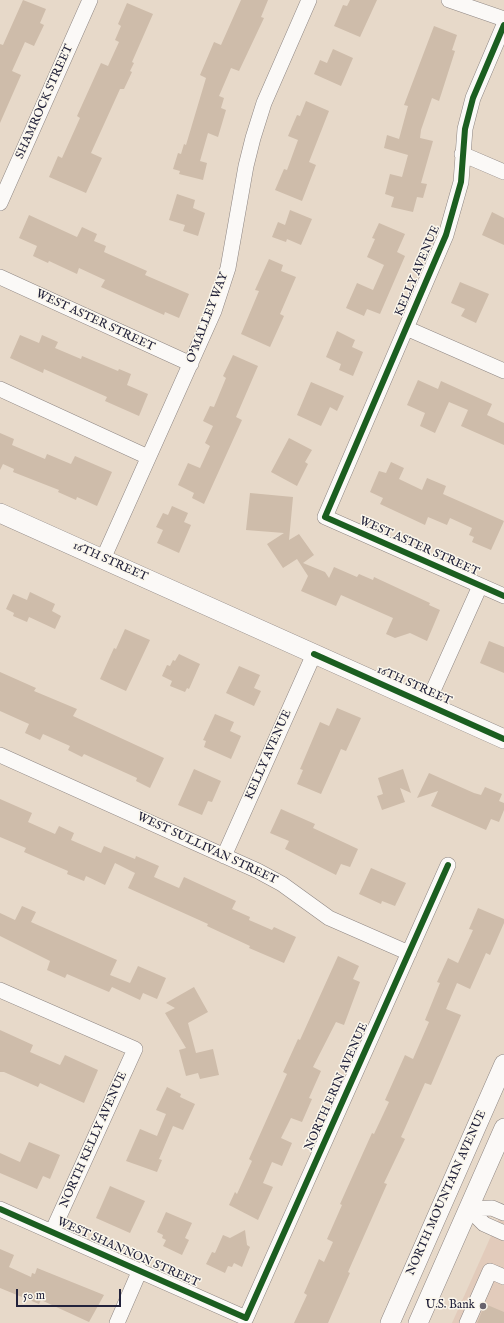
<!DOCTYPE html>
<html>
<head>
<meta charset="utf-8">
<style>
	body { margin:0 }
	#map { position:relative; width:504px; height:1323px; overflow:hidden; background:#e7d9c9; font-family:"IM FELL English",serif }
	canvas { display:block }
	.scale { position:absolute; left:16px; top:1289px; width:105px; height:18px; box-sizing:border-box; border:2px solid #22223b; border-top:0; padding-left:5px; font-size:12px; line-height:14px; white-space:nowrap; color:#22223b; -webkit-text-stroke:3px #fbf7ec; paint-order:stroke }
</style>
</head>
<body>
<div id="map">
<canvas width="504" height="1323"></canvas>
<div class="scale">50 m</div>
</div>
<script>
const ctx = document.querySelector('canvas').getContext('2d');
ctx.lineJoin = 'round';
function fill(path, color) {
  ctx.fillStyle = color;
  ctx.fill(path, 'evenodd');
}
function trace(path, color, width, dash) {
  ctx.strokeStyle = color;
  ctx.lineWidth = width;
  ctx.lineCap = dash ? 'butt' : 'round';
  ctx.setLineDash(dash || []);
  ctx.stroke(path);
}
function write(font, color, halo, rows, align = 'center') {
  ctx.font = font + ' "IM FELL English",serif';
  ctx.lineWidth = 3;
  ctx.setLineDash([]);
  ctx.textBaseline = 'middle';
  ctx.strokeStyle = halo;
  ctx.fillStyle = color;
  for (const [text, x, y, turn = 0] of rows) {
    ctx.save();
    ctx.translate(x, y);
    ctx.rotate((+turn || 0) * Math.PI / 180);
    ctx.textAlign = isNaN(turn) ? turn : align;
    if (halo) ctx.strokeText(text, 0, 0);
    ctx.fillText(text, 0, 0);
    ctx.restore();
  }
}
fill(new Path2D(`
	M504,1207V1323H452Z`), '#e2cbbb');
fill(new Path2D(`
	M23,0L46,9L40,23L44,25L34,46L25,42L12,71L21,75L0,123V44L3,45Z
	M241,0H268L261,17L264,18L239,71L231,68L219,96L224,98L221,108L226,110L218,137L208,133L200,161L207,163L203,180L179,174L180,171L173,169L178,153L181,154L184,144L186,145L206,78L200,75L214,42L221,45Z
	M350,0H377L360,37L334,26L343,5L347,6Z
	M127,3L153,14L132,62L134,63L130,71L132,72L124,89H120L91,153L102,158L86,193L49,177L58,156L62,158L80,118L77,116L101,63L108,66L119,42L115,40L121,26L118,24Z
	M434,26L457,35L452,50L455,51L439,101L432,98L421,130L420,138L433,141L421,183L427,184L423,198L417,197L413,212L391,207L394,197L385,194L390,174L402,177L408,155L384,148L387,135L399,139L408,106L404,105Z
	M333,49L353,58L341,86L314,74L320,60L327,63Z
	M306,101L329,111L309,162L316,165L302,201L275,190L284,169L287,170L298,140L288,136L297,115L300,116Z
	M177,194L195,200L193,208L205,213L198,236L183,231L185,225L169,220Z
	M290,210L312,219L301,245L287,239L286,242L272,237L278,222L285,225Z
	M492,212L504,218V245L482,235Z
	M29,215L77,237L82,227L97,234L94,241L106,246L104,252L147,271L145,275L189,294L179,318L165,312L164,315L101,287L105,280L79,268L77,274L49,261L48,263L33,256L37,246L19,238Z
	M379,223L405,234L397,252L405,256L380,314L367,309L364,316L346,308L357,283L373,290L384,265L367,257L375,239L372,238Z
	M269,259L283,265L281,271L296,277L280,314L284,316L270,347L241,334L259,291L255,290Z
	M460,282L489,294L476,323L461,316L465,309L451,303Z
	M337,331L355,340L352,347L363,352L353,376L339,370L341,364L326,357Z
	M20,335L39,343L42,335L58,342L55,348L81,359L82,356L118,371L119,369L131,374L127,385L148,394L139,416L105,401L107,397L44,369L43,373L10,358Z
	M233,355L258,366L236,417L242,420L204,504L192,498L194,493L178,485L188,463L200,468L210,446L205,443L213,426L203,421L210,406L214,407L226,378L223,376Z
	M418,380L438,389L441,381L492,404L487,415L504,423V445L461,426L468,410L449,402L435,433L420,426L425,413L407,405Z
	M311,382L344,396L337,411L330,407L321,426L297,415Z
	M0,433L14,439L12,445L45,459L47,454L71,464L75,456L112,472L97,506L77,497L76,500L58,492L59,490L13,472L14,469L3,464L0,470Z
	M289,438L312,450L305,462L308,464L297,486L271,472Z
	M391,462L404,468L399,479L422,490L427,478L446,486L443,494L504,521L491,550L472,542L474,537L469,535L472,528L450,518L447,525L428,517L425,525L380,504L383,498L370,492L379,471L386,473Z
	M250,493L293,497L289,540L299,534L314,555L303,563L325,572L329,578L334,567L357,577L359,574L373,580L374,577L430,603L429,605L440,610L427,641L410,633L395,638L386,634L393,618L341,595L336,606L301,591L308,576L297,559L283,568L267,544L284,533L246,530Z
	M172,506L188,513L184,522L191,525L179,553L157,543L163,530L156,527L163,513L168,515Z
	M30,592L55,604L52,611L61,616L55,629L29,617L27,622L13,616L14,613L6,609L13,594L27,600Z
	M125,629L150,640L126,691L100,679L114,648L116,649Z
	M489,641L504,647V673L480,663Z
	M179,654L200,664L189,689L187,688L185,692L170,686L172,681L162,676L167,665L170,666L173,660L175,661Z
	M239,666L260,675L254,688L261,691L254,706L226,693Z
	M0,672L36,688L34,691L77,709L73,716L164,758L150,788L136,781L137,778L84,754L82,757L68,750L70,746L43,734L40,740L25,733L29,724L0,711Z
	M337,708L361,718L346,751L341,749L321,794L297,784L303,770L300,769L320,722L329,726Z
	M215,714L234,722L230,731L241,736L231,759L204,747L206,741L203,740Z
	M194,769L221,781L212,802L208,801L202,815L178,805Z
	M403,769L411,793L400,788L405,802L382,810L377,796L383,794L378,778Z
	M429,773L474,793L481,795L485,787L502,794L499,801L504,803V810L499,822L491,819L486,830L431,806L438,791L417,798Z
	M0,799L32,813L28,822L55,834L59,826L74,833L71,840L101,853L104,846L135,859L136,856L159,866L154,877L179,888L184,877L236,901L232,909L250,917L249,920L272,930L274,927L296,937L284,963L249,948L250,946L207,926L208,924L128,888L135,873L115,863L105,885L86,876L84,881L67,874L68,871L24,852L26,848L0,837Z
	M281,809L315,824L313,828L358,849L350,867L341,864L336,875L285,849L289,841L270,833Z
	M371,868L406,883L395,906L382,901L381,904L359,894Z
	M22,906L36,912L31,922L117,960L110,975L130,983L138,966L166,978L157,999L143,993L140,1000L112,987L109,992L67,974L65,978L47,970L50,961L0,936V913L15,920Z
	M478,908L504,919V923L490,955L486,953L470,989L457,983L446,1009L461,1015L431,1085L425,1083L401,1137L405,1139L384,1183L387,1184L348,1272L350,1273L328,1323H294L307,1295L304,1293L319,1259L324,1262L333,1242L327,1239L342,1205L340,1204L372,1133L374,1134L389,1102L385,1100L405,1055L413,1059L429,1022L425,1020L440,983L437,982L448,958L458,963L473,930L469,929Z
	M338,956L359,966L353,979L360,982L344,1025L336,1022L313,1067L321,1071L309,1098L312,1099L302,1122L291,1118L281,1138L292,1143L282,1166L272,1162L263,1183L273,1187L258,1220L229,1205L235,1192L237,1194L252,1161L249,1159L287,1074L283,1072L298,1039L300,1040Z
	M194,987L208,1012L188,1023L196,1053L213,1049L219,1075L200,1079L198,1073L186,1076L179,1050L186,1048L165,1013L175,1008L166,1003Z
	M0,1030L33,1045L30,1052L60,1065L65,1055L98,1070L84,1103L40,1083L38,1087L4,1072H0Z
	M167,1087L181,1094L180,1097L195,1104L183,1130L173,1126L159,1159L162,1160L157,1172L126,1161L140,1129L157,1136L166,1114L156,1110Z
	M29,1142L60,1155L50,1179L43,1176L37,1189L0,1173V1153L20,1162Z
	M110,1186L145,1201L130,1233L96,1218Z
	M166,1212L192,1223L185,1238L189,1240L182,1255L163,1246L166,1240L162,1238L163,1235L157,1232Z
	M245,1230L247,1245L250,1247L242,1267L234,1263L232,1267L228,1266L225,1273L206,1264L212,1252L215,1253L223,1235L230,1238Z
	M0,1249L14,1255L9,1267L31,1277L32,1273L35,1274L37,1268L104,1295L89,1322L41,1300L39,1304L0,1288Z
	M485,1304L504,1312V1323H477Z`), '#cebcaa');
const minor = new Path2D(`
	M449,0L504,19
	M504,25L473,98L465,129L461,182L446,235L325,517L504,596
	M462,154L504,172
	M0,203L90,0
	M0,277L191,364
	M406,328L504,371
	M0,389L148,457
	M103,559L214,311L228,268L246,166L253,138L264,103L309,0
	M427,704L480,586
	M0,755L258,871L282,884L329,918L409,953
	M224,856L314,654
	M0,990L135,1049L52,1232
	M0,1209L246,1318L448,865
	M469,1209L484,1224L504,1233
	M469,1209L492,1208L504,1213
	M117,1323L140,1270
	M467,1323L490,1271L504,1277`);
const major = new Path2D(`
	M0,513L504,739
	M390,1323L504,1064
	M418,1323L504,1128`);
trace(minor, '#8e8683', 16);
trace(major, '#8e8683', 20);
trace(minor, '#fbf9f7', 15);
trace(major, '#fbf9f7', 19);
trace(new Path2D(`
	M504,25L473,98L465,129L461,182L446,235L325,517L504,596
	M314,654L504,739
	M0,1209L246,1318L448,865`), '#1b5e20', 6);
for (const [x, y, r, color] of [
	[483,1306,4,"#67626d"]
]) {
  const dot = new Path2D();
  dot.arc(x, y, r, 0, 2 * Math.PI);
  ctx.fillStyle = color;
  ctx.fill(dot);
  trace(dot, '#fbf7ec', 1.5);
}
write('12px', '#22223b', '#fbf7ec', [
	["SHAMROCK STREET",45,102,-66],
	["KELLY AVENUE",418,271,-67],
	["O'MALLEY WAY",208,318,-69],
	["WEST ASTER STREET",95,321,25],
	["WEST ASTER STREET",419,547,24],
	["16TH STREET",110,562,24],
	["16TH STREET",414,686,24],
	["KELLY AVENUE",269,755,-66],
	["WEST SULLIVAN STREET",207,849,25],
	["NORTH ERIN AVENUE",337,1087,-66],
	["NORTH KELLY AVENUE",94,1140,-66],
	["NORTH MOUNTAIN AVENUE",447,1193,-66],
	["WEST SHANNON STREET",128,1253,24]
]);
write('12px', '#22223b', '#fbf7ec', [
	["U.S. Bank",475,1306]
], 'right');
</script>
</body>
</html>
